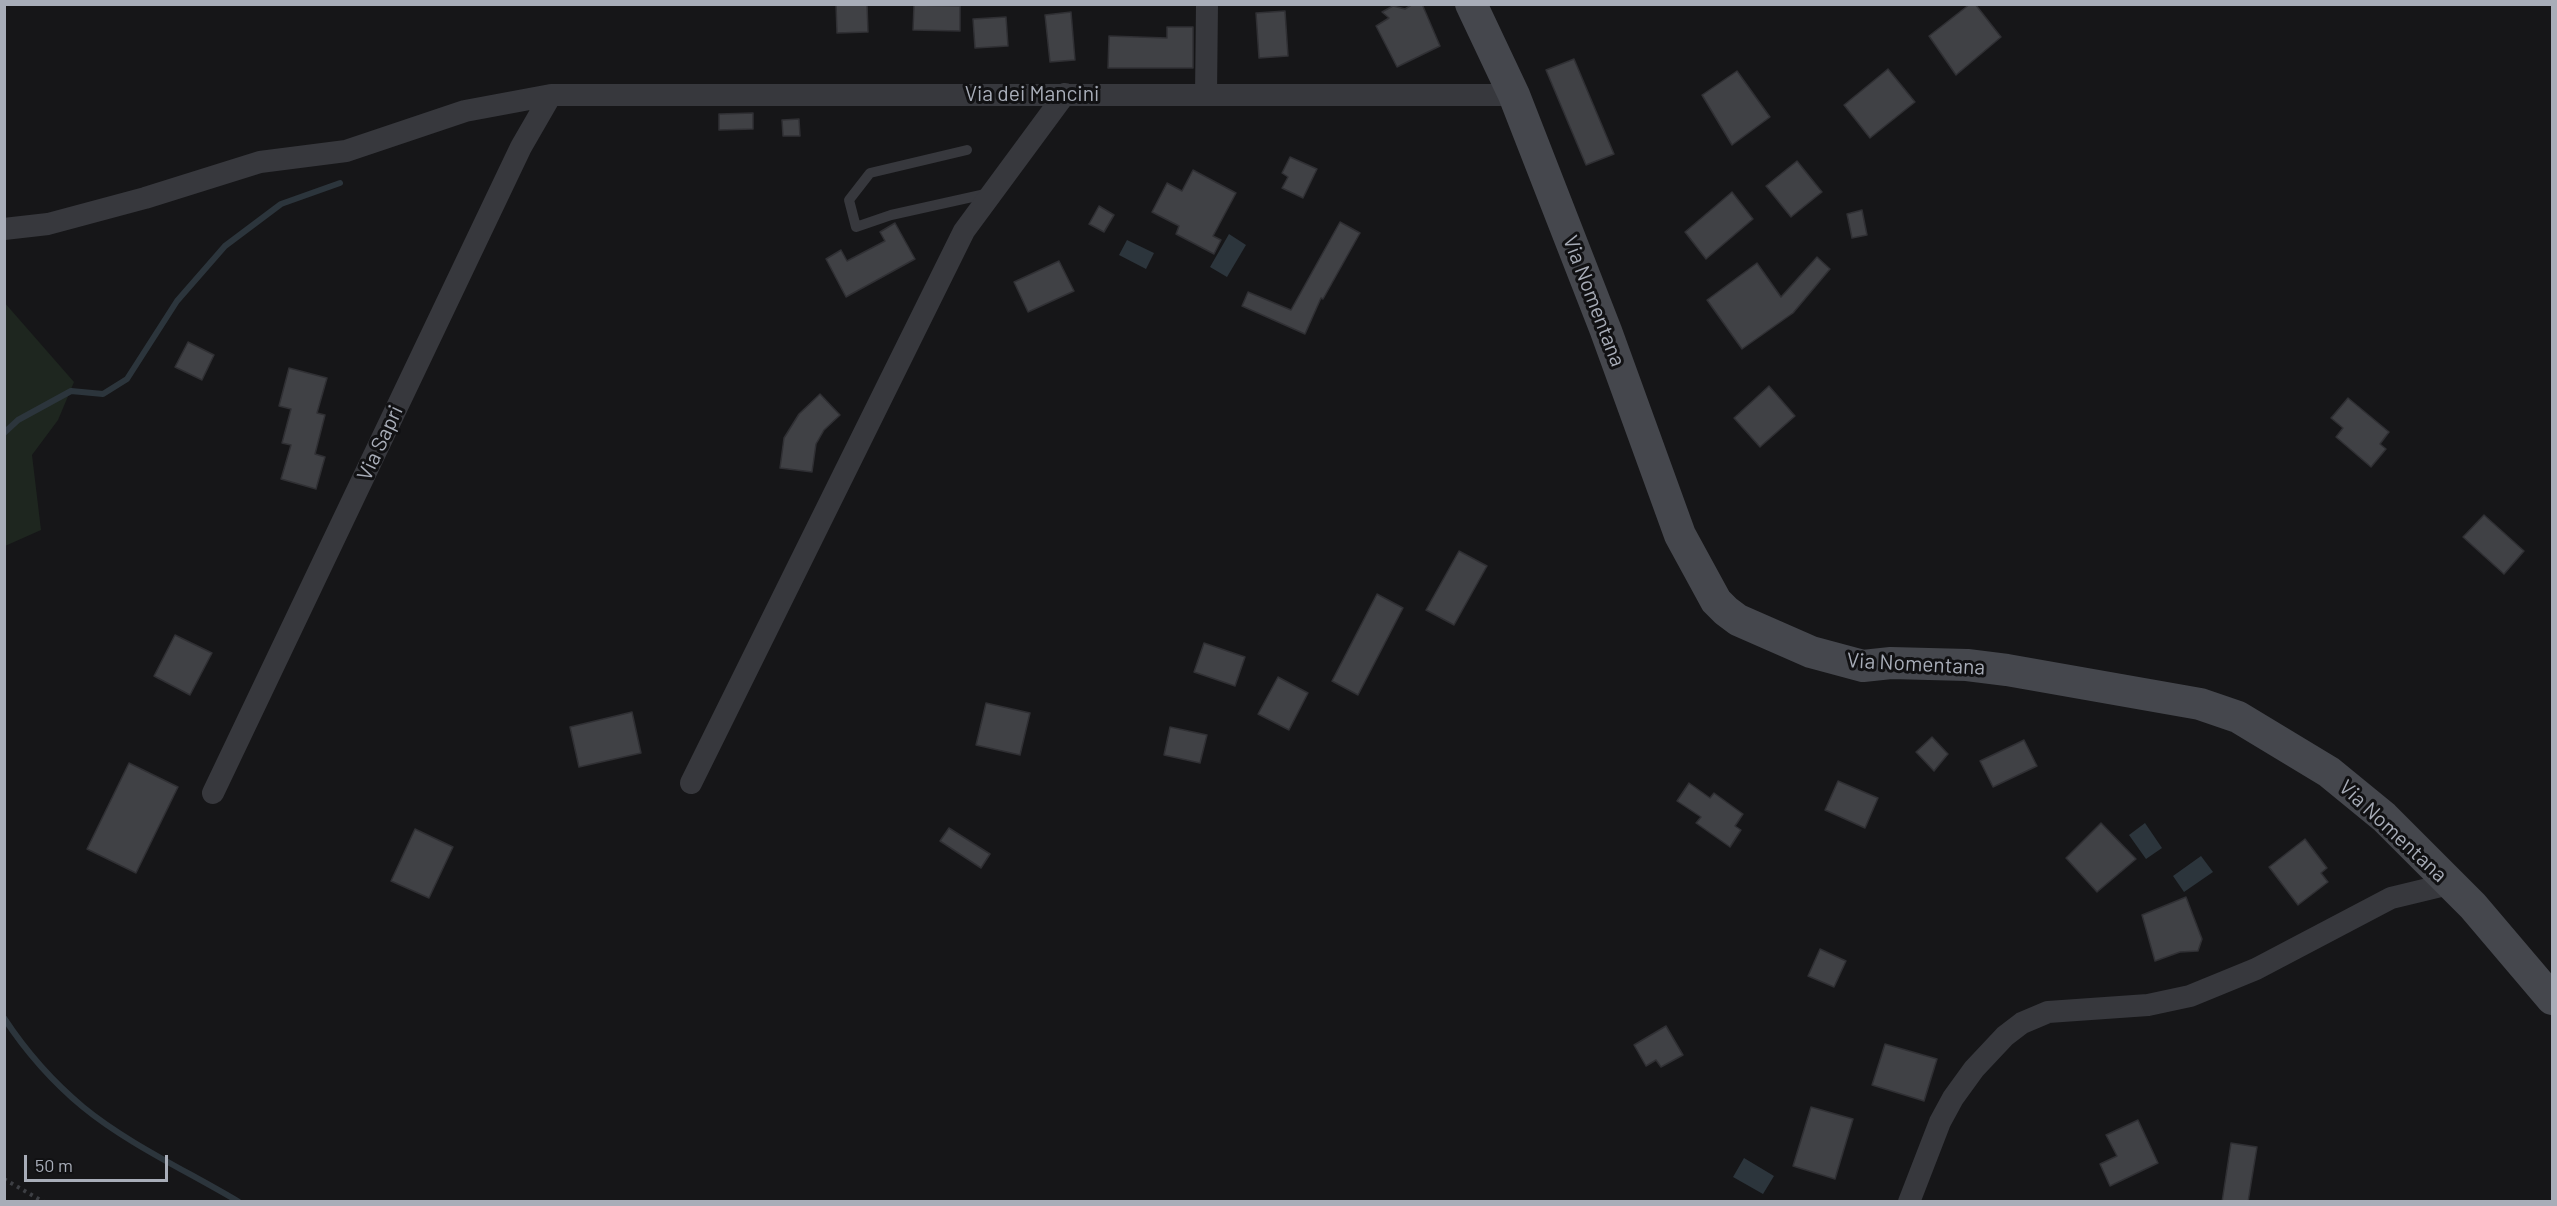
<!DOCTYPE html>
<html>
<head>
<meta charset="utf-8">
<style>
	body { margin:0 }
	#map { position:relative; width:2557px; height:1206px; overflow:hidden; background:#161618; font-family:Barlow,sans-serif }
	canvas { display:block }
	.frame { position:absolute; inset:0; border:6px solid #a8adb8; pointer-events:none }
	.scale { position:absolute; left:24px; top:1155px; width:144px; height:27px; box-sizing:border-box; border:3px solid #a8adb8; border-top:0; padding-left:8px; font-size:18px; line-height:21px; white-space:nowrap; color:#a8adb8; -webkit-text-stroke:4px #111113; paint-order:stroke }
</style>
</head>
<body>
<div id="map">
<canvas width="2557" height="1206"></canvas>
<div class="frame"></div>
<div class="scale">50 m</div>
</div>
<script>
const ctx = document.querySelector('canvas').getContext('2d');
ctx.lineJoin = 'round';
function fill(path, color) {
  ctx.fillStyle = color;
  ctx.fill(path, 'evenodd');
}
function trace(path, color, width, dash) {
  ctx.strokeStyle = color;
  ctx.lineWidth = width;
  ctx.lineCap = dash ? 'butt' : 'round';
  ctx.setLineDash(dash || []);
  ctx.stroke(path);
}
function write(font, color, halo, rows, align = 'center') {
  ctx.font = font + ' Barlow,sans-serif';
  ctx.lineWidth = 6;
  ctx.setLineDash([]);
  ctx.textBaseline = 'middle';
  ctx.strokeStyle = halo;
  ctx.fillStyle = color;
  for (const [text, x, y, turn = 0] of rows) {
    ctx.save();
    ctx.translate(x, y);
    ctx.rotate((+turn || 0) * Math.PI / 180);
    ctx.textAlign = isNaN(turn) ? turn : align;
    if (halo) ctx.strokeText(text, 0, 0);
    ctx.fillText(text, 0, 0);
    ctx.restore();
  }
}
fill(new Path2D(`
	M4,302L74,382L58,420L32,455L41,530L5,546Z`), '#1e261f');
fill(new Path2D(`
	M1229,234L1246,245L1227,277L1210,267Z
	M1127,240L1154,253L1146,269L1119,255Z
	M2145,823L2162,848L2146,859L2129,835Z
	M2201,856L2213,872L2184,892L2173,876Z
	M1744,1158L1774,1176L1763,1194L1733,1177Z`), '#2c353c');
trace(new Path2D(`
	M4,433L18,420L71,391L103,394L127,379L177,301L225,246L281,204L340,183
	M4,1018C25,1050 53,1082 83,1107C128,1144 189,1172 239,1202`), '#2c353c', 6);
const building = new Path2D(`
	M836,4H867L868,32L837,33Z
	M1413,4H1422L1440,46L1397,67L1376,26L1389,18L1382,12L1393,6L1405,9Z
	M1970,4H1975L2001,37L1956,75L1929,36Z
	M914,5L960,6V31L913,30Z
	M1285,11L1288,56L1259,58L1256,13Z
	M1071,12L1075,60L1050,62L1045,15Z
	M1006,17L1008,46L975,48L973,19Z
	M1167,27H1193V68H1108L1109,36L1167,38Z
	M1574,59L1614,154L1586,165L1546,70Z
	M1888,69L1915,102L1870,138L1844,105Z
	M1737,71L1770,117L1732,145L1702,95Z
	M753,113V129L719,130V114Z
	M799,119L800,136H783L782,120Z
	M1290,157L1317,169L1303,198L1282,188L1288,177L1282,173Z
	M1797,161L1822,192L1791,217L1766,186Z
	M1193,170L1236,193L1213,236L1221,240L1214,254L1176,234L1179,226L1152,212L1167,183L1182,191Z
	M1732,192L1753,219L1706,259L1685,232Z
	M1099,206L1114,215L1104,232L1089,224Z
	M1862,210L1867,235L1852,238L1847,214Z
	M1340,222L1360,233L1323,299L1321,298L1305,334L1242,306L1248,292L1291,310Z
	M895,223L915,259L846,297L826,259L841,250L847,261L885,241L880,232Z
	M1817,257L1830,269L1793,313L1742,349L1707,300L1757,263L1781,297Z
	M1059,261L1074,291L1028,312L1014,282Z
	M188,342L214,355L202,380L175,367Z
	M289,368L327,378L317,413L325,415L315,454L325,457L316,489L281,479L291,445L282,443L291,409L279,406Z
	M1769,386L1795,416L1760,447L1734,418Z
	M820,394L840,415L824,430L816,444L812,472L780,468L784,438L799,414Z
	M2348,398L2389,432L2380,444L2386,449L2371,467L2336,437L2343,428L2331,418Z
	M2484,515L2524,551L2504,574L2463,537Z
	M1459,551L1487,566L1454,625L1426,610Z
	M1377,594L1403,608L1358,695L1332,681Z
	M175,635L212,653L190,695L154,676Z
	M1204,643L1245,657L1235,686L1194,672Z
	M1278,677L1308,693L1289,730L1258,714Z
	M986,703L1030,713L1020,755L976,745Z
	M632,712L641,753L579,767L570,727Z
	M1170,727L1207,735L1200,763L1164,755Z
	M1932,737L1948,754L1934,771L1916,752Z
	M2024,740L2037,766L1993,787L1980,761Z
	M129,763L178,787L136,873L87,849Z
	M1838,781L1878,798L1865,828L1825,810Z
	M1689,783L1710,798L1714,793L1743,814L1735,826L1741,830L1730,847L1696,823L1701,817L1677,801Z
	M2101,823L2136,859L2097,892L2066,858Z
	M949,828L990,854L981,868L940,841Z
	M415,829L453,847L429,898L391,881Z
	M2305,839L2327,868L2321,873L2328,882L2298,905L2269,867Z
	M2186,897L2202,939L2198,951L2180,952L2155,961L2142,915Z
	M1820,949L1846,961L1834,987L1808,976Z
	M1666,1026L1683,1055L1661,1067L1656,1060L1646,1066L1634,1045Z
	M1885,1044L1937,1059L1924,1101L1872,1085Z
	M1811,1107L1853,1119L1835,1179L1793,1166Z
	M2138,1120L2158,1163L2110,1186L2100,1164L2117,1156L2106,1135Z
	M2231,1143L2257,1147L2248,1202H2222Z`);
fill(building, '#404145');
trace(building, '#303034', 1.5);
trace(new Path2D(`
	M4,1179L44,1202`), '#3d3f44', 4, [3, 4.5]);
trace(new Path2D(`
	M967,150L870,173L849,200L856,227L891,215L990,193`), '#37383d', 10);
trace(new Path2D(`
	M1206,95L1207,4
	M4,229L48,224L145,198L260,162L346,151L465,111L551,95H1514
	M691,783L964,231L1065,94
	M213,793L521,147L551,95
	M1909,1202L1940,1122L1953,1098L1974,1069L2005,1036L2022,1023L2048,1012L2148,1005L2190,996L2256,969L2391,898L2449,884`), '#37383d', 22);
trace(new Path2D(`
	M1471,4L1514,95L1606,331L1680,535L1716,601L1726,611L1738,620L1811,652L1863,666L1891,663L1967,665L2007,670L2200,704L2238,717L2329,772L2384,817L2473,906L2552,999`), '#45474d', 32);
write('21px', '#a8adb8', '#111113', [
	["Via dei Mancini",1032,94],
	["Via Nomentana",1594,301,69],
	["Via Sapri",380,443,-65],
	["Via Nomentana",1916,664,3],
	["Via Nomentana",2393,831,43]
]);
</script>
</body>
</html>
